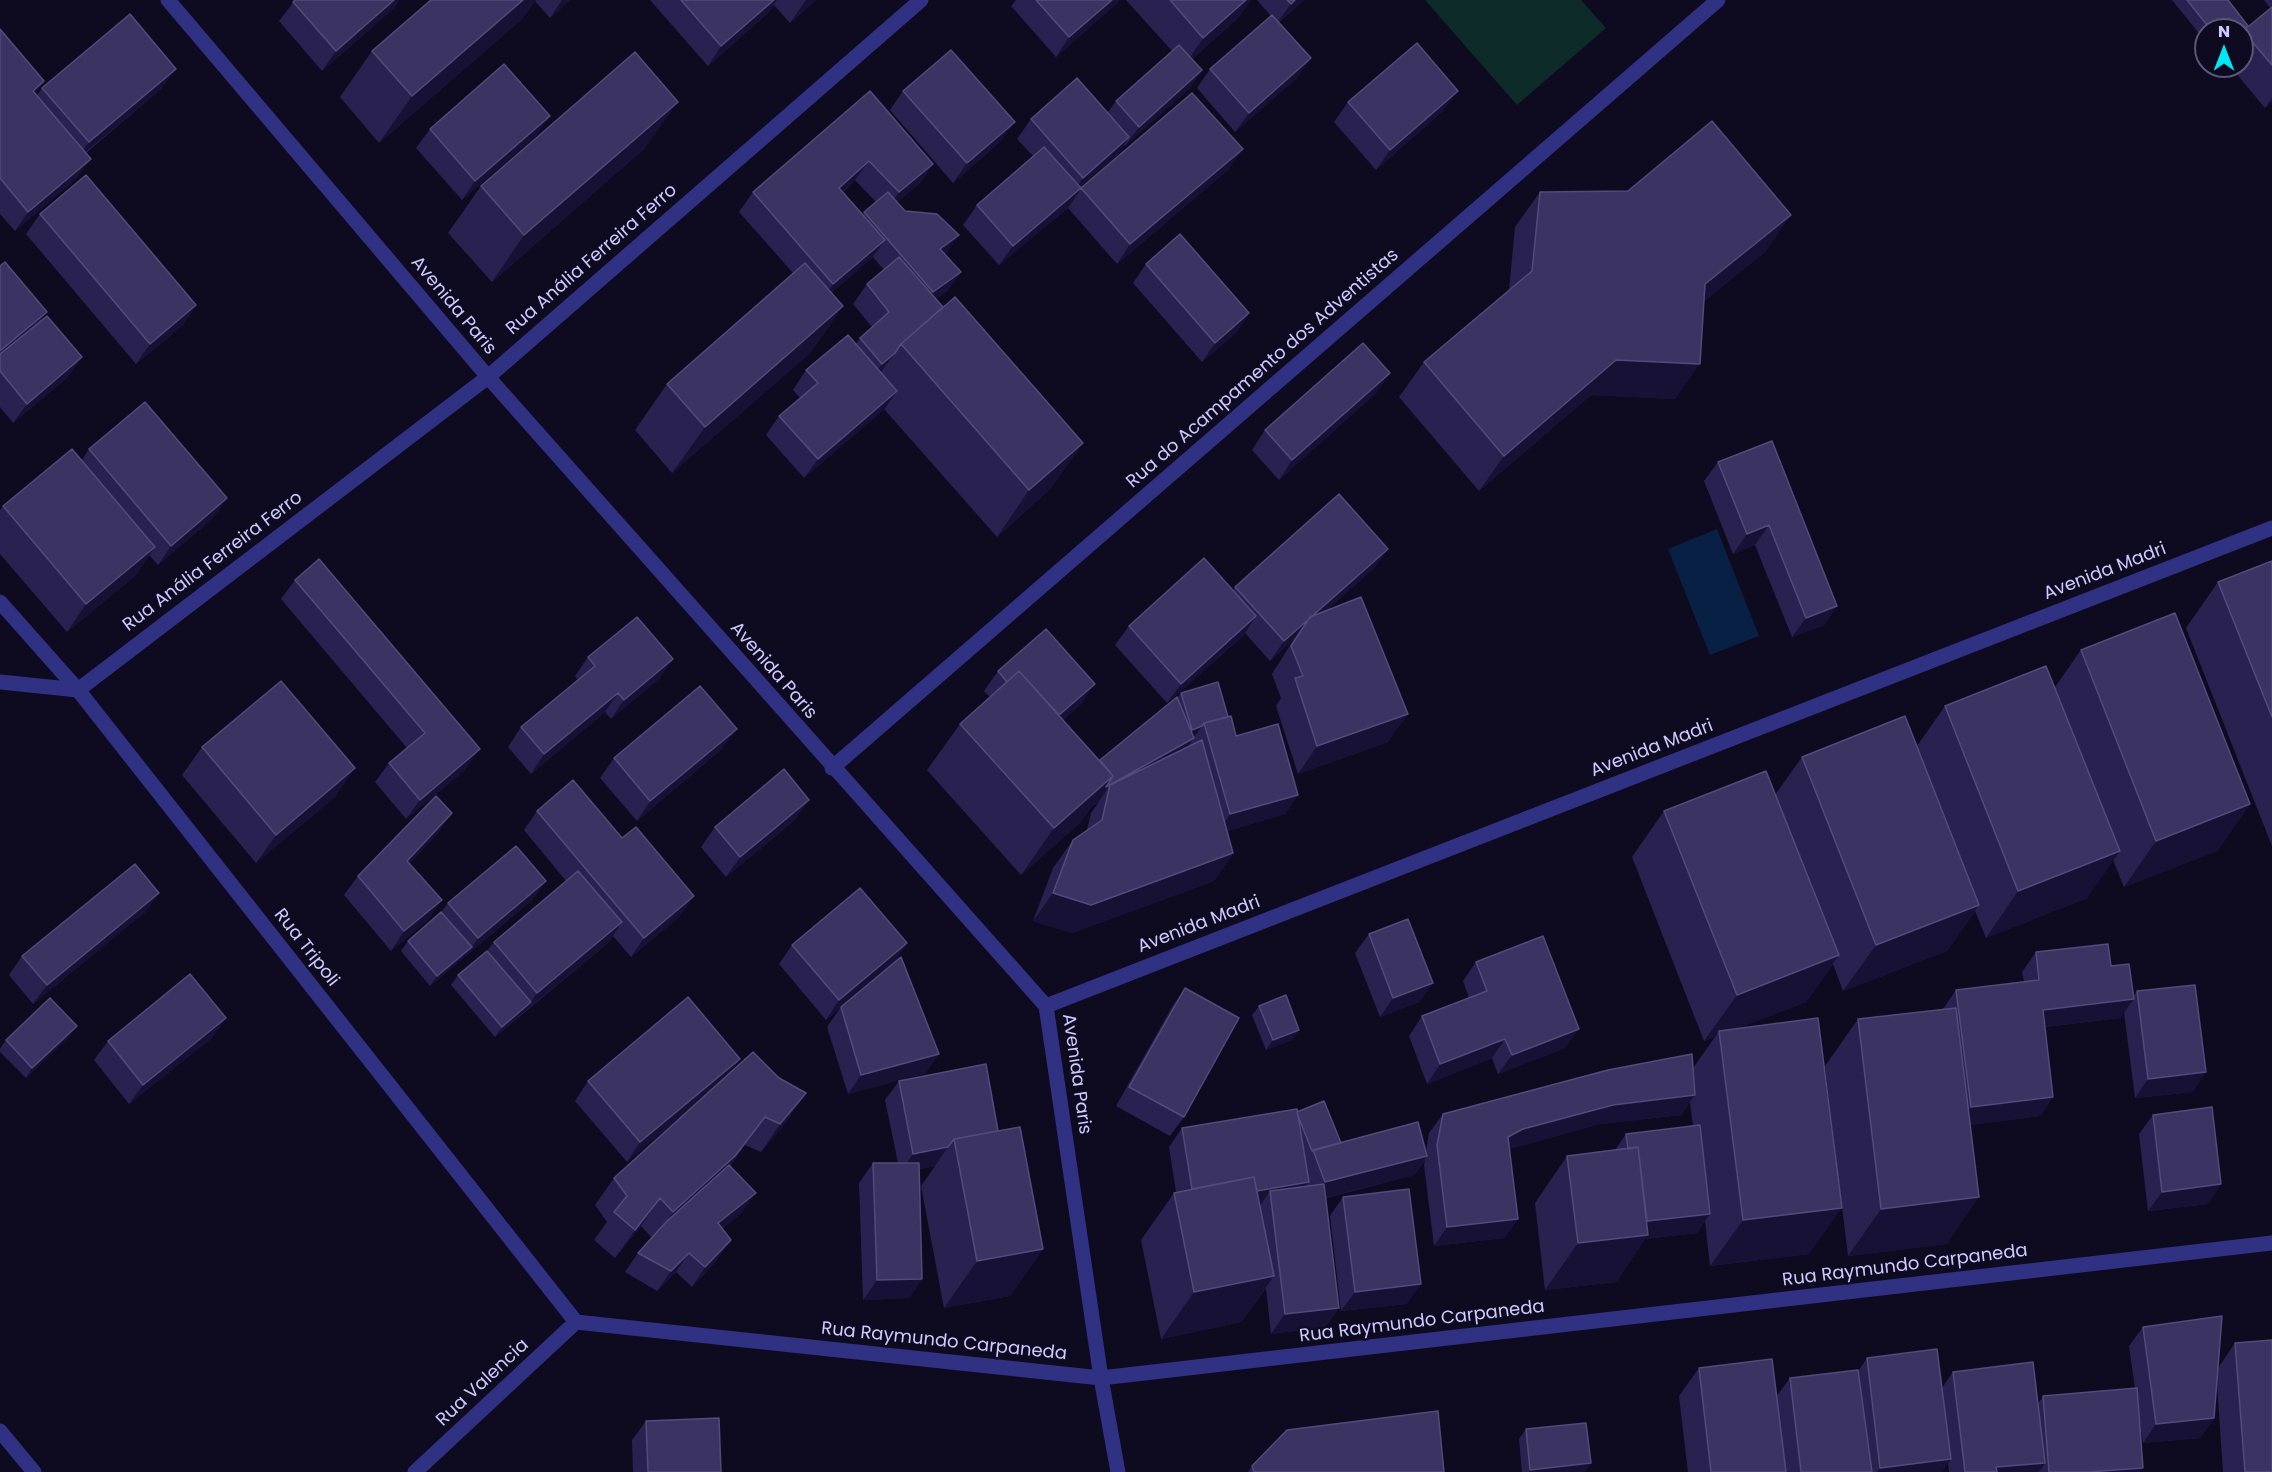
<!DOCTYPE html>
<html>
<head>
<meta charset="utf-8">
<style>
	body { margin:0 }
	#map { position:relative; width:2272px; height:1472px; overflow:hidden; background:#0e0b21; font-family:Poppins,sans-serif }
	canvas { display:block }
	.north { position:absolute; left:2194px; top:18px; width:60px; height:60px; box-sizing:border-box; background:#0e0b21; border:2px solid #5b577a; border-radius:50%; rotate:0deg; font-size:16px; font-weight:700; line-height:24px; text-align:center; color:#cecaff }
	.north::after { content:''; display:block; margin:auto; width:21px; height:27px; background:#00e7f5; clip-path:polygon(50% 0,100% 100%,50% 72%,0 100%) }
</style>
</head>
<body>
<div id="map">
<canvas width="2272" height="1472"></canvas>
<div class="north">N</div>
</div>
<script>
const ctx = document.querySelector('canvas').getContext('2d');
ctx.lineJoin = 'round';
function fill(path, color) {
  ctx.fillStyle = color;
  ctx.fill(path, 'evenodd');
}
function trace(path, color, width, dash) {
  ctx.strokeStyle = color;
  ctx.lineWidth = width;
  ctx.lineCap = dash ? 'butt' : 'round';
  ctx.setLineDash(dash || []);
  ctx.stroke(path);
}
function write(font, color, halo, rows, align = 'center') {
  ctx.font = font + ' Poppins,sans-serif';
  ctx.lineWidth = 5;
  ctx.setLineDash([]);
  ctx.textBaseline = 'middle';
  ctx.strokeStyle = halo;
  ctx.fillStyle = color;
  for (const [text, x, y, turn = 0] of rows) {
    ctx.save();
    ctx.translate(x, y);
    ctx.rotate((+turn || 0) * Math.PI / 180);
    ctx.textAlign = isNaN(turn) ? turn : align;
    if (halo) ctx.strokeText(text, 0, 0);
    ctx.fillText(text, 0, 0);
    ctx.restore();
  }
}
fill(new Path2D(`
	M1425,0H1581L1606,28L1517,105Z`), '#0d2b29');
fill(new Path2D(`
	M1717,529L1759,636L1710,655L1668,549Z`), '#072044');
trace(new Path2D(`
	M0,602L78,690L576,1322
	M0,682L78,690L488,377L921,0
	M832,768L1718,0
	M1046,1006L2272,528
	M576,1322L1101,1378L2272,1243
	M0,1431L34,1472
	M415,1472L576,1322`), '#313184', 15);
trace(new Path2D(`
	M168,0L488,377L1046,1006L1101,1378L1118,1472`), '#313184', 15);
fill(new Path2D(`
	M295,0H399L394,8L322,71L279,21Z
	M523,0H570L550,18L535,1L522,19L379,143L340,97L372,51Z
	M650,0H816L790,23L774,5L768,13L708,66Z
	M1016,0H1119L1116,4L1056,57L1011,6Z
	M1126,0H1251L1238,18L1192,59L1202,70L1189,89L1125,146L1124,145L1116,157L1080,187L1068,208L999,265L963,225L977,205L1033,156L1017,139L1031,119L1108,112L1116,101L1172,51Z
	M1257,0H1304L1279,22L1311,58L1297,78L1235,132L1197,88L1210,69L1271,16Z
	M2172,0H2228L2246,29L2271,9L2264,0H2272V102L2265,108L2230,66H2242V30H2206V42Z
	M0,29L44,81L35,94L37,95L42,88H162L86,153L77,178L15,231L0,214Z
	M870,91L933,164L920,183L897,202L961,272L947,291L936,299L943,307L1083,443L1050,489L997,537L884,409L804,478L766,435L779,416L800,398L793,390L806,370L856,344L860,338L872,327L853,304L867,284L884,270L873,257L831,293L843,306L810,353L672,473L635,430L667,384L793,273L739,212L753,192ZM855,180L876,202L863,214L843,192Z
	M903,91L1001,141L953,183L890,110Z
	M1348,102L1444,110L1376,170L1334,122Z
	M430,129L537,135L462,200L416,148Z
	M645,148L492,282L448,233L481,186Z
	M1229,169L1117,264L1068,208L1081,188Z
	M1540,192L1766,251L1704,301L1675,399L1591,395L1479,491L1399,397L1424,362L1509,291L1515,227Z
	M40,214L196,305L183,325L136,364L26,234Z
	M1146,264L1249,313L1236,333L1202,362L1133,283Z
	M0,266L40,321L82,357L68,377L13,423L0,407Z
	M1390,373L1376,393L1279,480L1252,450L1265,430Z
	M89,449L227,498L213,518L158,565L149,555L136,575L67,632L0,554V510L3,506L82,460Z
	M1718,462L1837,606L1824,625L1792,637L1755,545L1733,554L1704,481Z
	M1388,549L1374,568L1326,611L1388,742L1298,774L1276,706L1281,698L1272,674L1294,639L1270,661L1245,633L1243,636L1167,703L1115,645L1129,626L1233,590L1235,587Z
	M2272,561V846L2186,628L2218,582Z
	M295,580L466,769L406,819L375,782L389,763L407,748L281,599Z
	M2081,650L2250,804L2217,851L2124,887L2113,860L2087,898L1986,938L1975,911L1947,951L1843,991L1833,964L1806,1002L1738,1028L1809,1254L1710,1266L1705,1221L1697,1233L1645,1239L1616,1282L1545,1290L1535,1203L1567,1156L1615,1150L1626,1134L1693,1126L1690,1102L1681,1115L1600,1124L1509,1149L1518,1219L1504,1238L1434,1246L1424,1165L1425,1160L1414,1175L1326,1198L1339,1308L1325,1327L1271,1334L1266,1288L1241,1322L1161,1339L1141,1240L1174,1193L1176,1192L1169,1147L1182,1128L1297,1112L1341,1143L1426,1151L1429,1133L1443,1114L1693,1068L1715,1037L1704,1041L1632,857L1664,811L1775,795L1802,757L1917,746L1945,706L2055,687Z
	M588,657L673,659L659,679L611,719L605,712L531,774L508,747L521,727L578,680L575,676Z
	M998,671L1082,703L1063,720L1100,760L1177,698L1181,693L1228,717L1236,736L1298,795L1285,814L1227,831L1233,853L1214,881L1072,933L1033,921L1053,868L1073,840L1087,830L1091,813L1098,803L1092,806L1081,822L1021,875L927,770L960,724L990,697L984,691Z
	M202,747L336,796L256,863L182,775Z
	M723,748L637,821L600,778L614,758Z
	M537,811L680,916L631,957L613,936L609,942L495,1037L451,985L458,975L487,951L494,942L566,881L524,830Z
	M796,819L726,877L701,847L715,827Z
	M439,832L409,864L428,920L391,951L344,895L358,876Z
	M546,881L532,900L430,986L401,951L408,941L441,912L448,903Z
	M159,893L145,912L33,1004L9,975L22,956Z
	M1369,934L1433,983L1419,1002L1380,1017L1355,953Z
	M907,943L894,963L826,1020L779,964L792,945Z
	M2036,952L2111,966L2133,997L2137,991L2193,1092L2135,1098L2124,1012L2120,1018L2045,1027L2053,1097L2040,1116L1970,1125L1947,1244L1848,1256L1825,1066L1858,1019L1943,1009L1956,990L2024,982L2022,972Z
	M1476,962L1565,1048L1498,1074L1492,1058L1427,1084L1409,1036L1422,1016L1469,998L1463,981Z
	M1185,988L1184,1117L1170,1136L1116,1106L1172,1007Z
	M1259,1006L1299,1030L1292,1040L1266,1050L1252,1015Z
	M841,1007L926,1073L848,1094L827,1027Z
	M70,1036L26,1078L0,1052V1049L6,1040Z
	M213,1037L129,1104L94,1060L108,1041Z
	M740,1059L729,1074L787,1121L761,1152L745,1145L730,1166L742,1212L722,1229L717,1260L692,1287L676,1272L657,1291L625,1272L638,1253L652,1238L641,1226L615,1258L594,1240L607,1222L595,1205L614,1178L700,1100L627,1162L575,1101L588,1081Z
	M899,1081L998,1131L1043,1249L1010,1296L944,1308L921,1186L935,1166L919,1169L922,1279L909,1298L863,1300L859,1183L873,1163H898L885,1100Z
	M2153,1115L2221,1184L2208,1204L2148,1211L2139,1134Z
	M1343,1197L1407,1304L1341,1311L1330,1216Z
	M2143,1327L2218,1368L2235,1343L2272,1472H2223L2217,1384L2214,1418L2200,1438L2143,1443L2140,1423V1472H1949L1948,1463L1942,1472H1688L1679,1396L1699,1368L1776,1397L1790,1378L1859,1370L1867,1358L1942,1388L1953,1372L2038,1404L2043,1396L2135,1388L2129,1346Z
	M646,1421L721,1472H633L632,1440Z
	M1526,1429L1591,1463L1584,1472H1522L1519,1439Z
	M1252,1466L1444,1472H1248Z`), '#292250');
fill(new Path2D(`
	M394,0H399L394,8L322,71L336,51Z
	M523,0H536L522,19L379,143L412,96Z
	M562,0H570L550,18Z
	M774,0H777L768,13L708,66L721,46Z
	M806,0H816L790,23Z
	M1112,0H1119L1116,4L1056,57L1069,37Z
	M1246,0H1251L1238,18L1184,66L1203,38Z
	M1295,0H1304L1277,23L1291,4Z
	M1311,58L1297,78L1235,132L1249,113Z
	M176,69L162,88L75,161L89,142Z
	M1202,70L1189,89L1125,146L1139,127Z
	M44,81L31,101L33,91Z
	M1458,91L1444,110L1376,170L1390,150Z
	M2272,98V102L2265,108Z
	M678,102L645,148L492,282L524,235Z
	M550,116L537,135L462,200L475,181Z
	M1015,122L1001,141L953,183L967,163Z
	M1129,137L1116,157L1069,197L1083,178Z
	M1243,149L1229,169L1117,264L1130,244Z
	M91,159L77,178L15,231L28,212Z
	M869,161L855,180L826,207L839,188Z
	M933,164L920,183L885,212L899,192Z
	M1081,188L1068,208L999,265L1013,246Z
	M1791,215L1766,251L1680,320L1705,284Z
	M959,235L946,254L926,269L940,249Z
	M885,240L871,259L819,304L833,284Z
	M961,272L947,291L920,312L933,292Z
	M196,305L183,325L136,364L150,344Z
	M843,306L810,353L672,473L705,427Z
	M47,312L33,331L0,359V351Z
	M1249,313L1236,333L1202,362L1215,343Z
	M895,353L881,372L868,383L882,364Z
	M82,357L68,377L13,423L27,404Z
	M1616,360L1700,364L1675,399L1591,395L1479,491L1504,456Z
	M1390,373L1376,393L1279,480L1292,460Z
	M897,391L884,410L804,478L818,459Z
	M1083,443L1050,489L997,537L1029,490Z
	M227,498L213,518L158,565L171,546Z
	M1769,525L1755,545L1733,554L1747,534Z
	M155,547L136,575L67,632L86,604Z
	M1388,549L1374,568L1297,637L1308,620Z
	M1837,606L1824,625L1792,637L1806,618Z
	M1256,616L1243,636L1167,703L1181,684Z
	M1308,620L1294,639L1270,661L1284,641Z
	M673,659L659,679L611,719L624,700Z
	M1095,684L1082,703L1033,746L1047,727Z
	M618,693L605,712L531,774L544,754Z
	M1408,714L1388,742L1298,774L1317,746Z
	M1202,726L1195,736L1185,739L1192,730Z
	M737,729L723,748L637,821L650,801Z
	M1194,738L1181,757L1110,785L1098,803L1092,806L1081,822L1021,875L1054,828L1113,776Z
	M480,749L466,769L406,819L420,800Z
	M355,768L336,796L256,863L276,835Z
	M1298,795L1285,814L1217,834L1230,814Z
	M809,800L796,819L726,877L740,857Z
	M2250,804L2217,851L2124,887L2156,841Z
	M452,813L439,832L394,881L407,861Z
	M2120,851L2087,898L1986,938L2018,891Z
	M1233,853L1214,881L1072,933L1033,921L1053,893Z
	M546,881L532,900L430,986L437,976L472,947L478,938Z
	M159,893L145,912L33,1004L47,985Z
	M694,896L680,916L631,957L644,938Z
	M442,900L428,920L391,951L404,931Z
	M1979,905L1947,951L1843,991L1876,945Z
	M622,922L609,942L524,1012L537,993Z
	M907,943L894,963L826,1020L839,1000Z
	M1839,955L1806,1002L1720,1035L1719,1031L1715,1037L1704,1041L1737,995Z
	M1433,983L1419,1002L1380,1017L1393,998Z
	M2134,999L2120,1018L2029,1029L2043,1010Z
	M531,1002L524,1012L495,1037L502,1027Z
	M226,1018L213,1037L129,1104L143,1085Z
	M77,1026L70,1036L26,1078L32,1068Z
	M1579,1029L1565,1048L1498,1074L1512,1055Z
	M1299,1030L1292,1040L1266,1050L1273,1040Z
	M1505,1039L1492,1058L1427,1084L1440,1064Z
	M939,1054L926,1073L848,1094L861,1075Z
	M740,1059L726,1078L627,1162L640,1142Z
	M2206,1072L2193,1092L2135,1098L2148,1079Z
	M806,1093L787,1121L761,1152L780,1124Z
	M1695,1095L1681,1115L1600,1124L1509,1149L1508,1137L1523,1129L1613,1105Z
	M2053,1097L2040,1116L1957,1127L1971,1107Z
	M765,1117L716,1184L654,1240L673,1212Z
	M948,1147L935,1166L900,1173L913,1154Z
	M1427,1156L1414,1175L1312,1201L1325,1182Z
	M1309,1182L1295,1201L1270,1191L1259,1207L1194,1201Z
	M2221,1184L2208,1204L2148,1211L2162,1192Z
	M756,1193L742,1212L705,1243L718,1223Z
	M1979,1197L1947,1244L1848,1256L1881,1209Z
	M660,1198L641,1226L615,1258L635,1230Z
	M1842,1208L1809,1254L1710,1266L1743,1220Z
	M1710,1214L1697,1233L1645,1239L1616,1282L1545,1290L1578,1243L1637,1223Z
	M1518,1219L1504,1238L1434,1246L1447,1227Z
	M731,1240L717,1260L692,1287L705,1267Z
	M1043,1249L1010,1296L944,1308L977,1261Z
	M689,1253L676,1272L657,1291L671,1271Z
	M1274,1276L1241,1322L1161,1339L1194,1292Z
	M922,1279L909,1298L863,1300L877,1280Z
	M1421,1284L1407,1304L1341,1311L1355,1292Z
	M1339,1308L1325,1327L1271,1334L1285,1314Z
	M2214,1418L2200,1438L2143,1443L2156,1424Z
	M1951,1459L1942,1472H1877L1880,1468Z
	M1591,1463L1584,1472H1529L1530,1470Z
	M2045,1463L2039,1472H1992L1996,1467Z
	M2143,1468L2140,1472H2089Z`), '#171135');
const building = new Path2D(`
	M295,0H394L336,51L293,2Z
	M431,0H523L412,96L372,51Z
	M681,0H774L721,46Z
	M1036,0H1112L1069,37Z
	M1170,0H1246L1203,38Z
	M1287,0H1295L1291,4Z
	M2187,0H2228L2248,26L2242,31L2211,30Z
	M2272,7V65L2243,31Z
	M130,14L176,69L89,142L42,88Z
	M1272,15L1311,58L1249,113L1210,69Z
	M0,29L44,81L33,91L91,159L28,212L0,178Z
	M1417,43L1458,91L1390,150L1348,102Z
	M1179,45L1202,70L1139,127L1116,101Z
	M951,50L1015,122L967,163L903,91Z
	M635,52L678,102L524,235L481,186Z
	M504,64L550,116L475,181L430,129Z
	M1077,78L1129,137L1083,178L1031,119Z
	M870,91L933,164L899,192L869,161L839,188L885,240L833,284L753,192Z
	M1192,93L1243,149L1130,244L1081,188Z
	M1712,121L1791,215L1705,284L1700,364L1616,360L1504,456L1424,362L1532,271L1540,192L1628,191Z
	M1044,147L1081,188L1013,246L977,205Z
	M86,175L196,305L150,344L40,214Z
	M888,192L905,211L937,214L959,235L940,249L961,272L933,292L864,212Z
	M1180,234L1249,313L1215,343L1146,264Z
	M899,257L943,307L901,344L895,353L882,364L860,338L889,312L867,284Z
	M5,262L47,312L0,351V266Z
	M805,263L843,306L705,427L667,384Z
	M955,297L1083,443L1029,490L901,344Z
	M47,316L82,357L27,404L0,371V354Z
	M848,335L897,391L818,459L779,416L818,383L806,370Z
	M1363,343L1390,373L1292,460L1265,430Z
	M145,402L227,498L171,546L89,449Z
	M1772,441L1837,606L1806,618L1769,525L1747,534L1718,462Z
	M72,449L155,547L86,604L3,506Z
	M1339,494L1388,549L1284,641L1235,587Z
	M1204,558L1256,616L1181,684L1129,626Z
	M319,559L480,749L420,800L389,763L425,733L295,580Z
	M2272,561V717L2218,582Z
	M1361,597L1408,714L1317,746L1295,678L1303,676L1291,646L1310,617Z
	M2175,613L2250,804L2156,841L2081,650Z
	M637,617L673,659L624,700L618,693L544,754L521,727L595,666L588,657Z
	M1046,629L1095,684L1059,715L1019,671L1007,682L998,671Z
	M2046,666L2120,851L2018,891L1945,706Z
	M1019,671L1113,776L1054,828L960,724Z
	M281,681L355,768L276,835L202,747Z
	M1218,682L1228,717L1204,723L1202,726L1192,730L1181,693Z
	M700,686L737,729L650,801L614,758Z
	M1177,697L1194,738L1106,787L1113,776L1100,760Z
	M1231,716L1236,736L1278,724L1298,795L1230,814L1204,723Z
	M1905,716L1979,905L1876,945L1802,757Z
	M1202,740L1233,853L1091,905L1053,893L1073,840L1102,820L1110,785Z
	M784,769L809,800L740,857L715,827Z
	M1766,771L1839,955L1737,995L1664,811Z
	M573,780L622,838L636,827L694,896L644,938L537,811Z
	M436,796L452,813L407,861L442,900L404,931L358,876Z
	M516,846L546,881L478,938L448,903Z
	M135,864L159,893L47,985L22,956Z
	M578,871L622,922L537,993L494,942Z
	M860,888L907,943L839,1000L792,945Z
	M441,912L472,947L437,976L408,941Z
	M1408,919L1433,983L1393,998L1369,934Z
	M1543,936L1579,1029L1512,1055L1505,1039L1440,1064L1422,1016L1487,991L1476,962Z
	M2108,944L2111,966L2129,964L2134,999L2043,1010L2053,1097L1971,1107L1956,990L2039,980L2036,952Z
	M487,951L531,1002L502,1027L458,975Z
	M901,957L939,1054L861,1075L841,1007Z
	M190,974L226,1018L143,1085L108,1041Z
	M2195,985L2206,1072L2148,1079L2137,991Z
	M1185,988L1239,1018L1184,1117L1129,1087Z
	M1286,995L1299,1030L1273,1040L1259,1006Z
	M688,997L740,1059L640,1142L588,1081Z
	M50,998L77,1026L32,1068L6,1040Z
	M1956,1008L1979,1197L1881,1209L1858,1019Z
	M1818,1018L1842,1208L1743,1220L1719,1031Z
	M753,1052L779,1078L806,1093L780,1124L765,1117L735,1156L673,1212L660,1198L635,1230L614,1212L627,1196L614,1178Z
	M1692,1054L1695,1095L1613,1105L1523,1129L1508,1137L1518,1219L1447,1227L1437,1145L1443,1114L1608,1070Z
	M986,1064L998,1131L954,1139L948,1147L913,1154L899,1081Z
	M1324,1101L1341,1143L1312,1151L1298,1116L1297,1112Z
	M2212,1107L2221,1184L2162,1192L2153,1115Z
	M1297,1109L1309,1182L1257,1191L1254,1177L1192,1189L1182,1128Z
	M1418,1122L1427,1156L1325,1182L1313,1150Z
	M1700,1125L1710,1214L1647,1221L1638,1147L1628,1149L1626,1134Z
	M1020,1127L1043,1249L977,1261L954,1139Z
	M1638,1147L1648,1235L1578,1243L1567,1156Z
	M873,1163H919L922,1279L877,1280Z
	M729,1165L756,1193L718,1223L731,1240L705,1267L689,1253L671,1271L638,1253L667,1221Z
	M1254,1177L1274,1276L1194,1292L1174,1193Z
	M1324,1184L1339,1308L1285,1314L1270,1191Z
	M1409,1189L1421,1284L1355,1292L1343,1197Z
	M2222,1316L2214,1418L2156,1424L2143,1327Z
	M2272,1340V1472H2245L2235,1343Z
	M1937,1349L1951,1459L1880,1468L1867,1358Z
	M1772,1359L1786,1472H1711L1699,1368Z
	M2033,1362L2045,1463L1996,1467L1997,1472H1965L1953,1372Z
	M1858,1370L1872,1472H1801L1790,1378Z
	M2137,1388L2143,1468L2089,1472H2049L2043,1396Z
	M1438,1411L1444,1472H1254L1252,1466L1287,1430Z
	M719,1418L721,1472H648L646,1421Z
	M1586,1423L1591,1463L1530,1470L1526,1429Z`);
fill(building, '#3b3463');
trace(building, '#524b7b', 1.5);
write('18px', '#cecaff', '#0e0b21', [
	["Rua Anália Ferreira Ferro",592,260,-41],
	["Avenida Paris",453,306,50],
	["Rua do Acampamento dos Adventistas",1263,369,-41],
	["Rua Anália Ferreira Ferro",213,562,-37],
	["Avenida Madri",2105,572,-21],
	["Avenida Paris",773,671,49],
	["Avenida Madri",1652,749,-21],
	["Avenida Madri",1199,925,-21],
	["Rua Tripoli",306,948,52],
	["Avenida Paris",1076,1074,82],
	["Rua Raymundo Carpaneda",1905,1266,-7],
	["Rua Raymundo Carpaneda",1422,1322,-7],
	["Rua Raymundo Carpaneda",944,1342,6],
	["Rua Valencia",483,1383,-43]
]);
</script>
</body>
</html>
